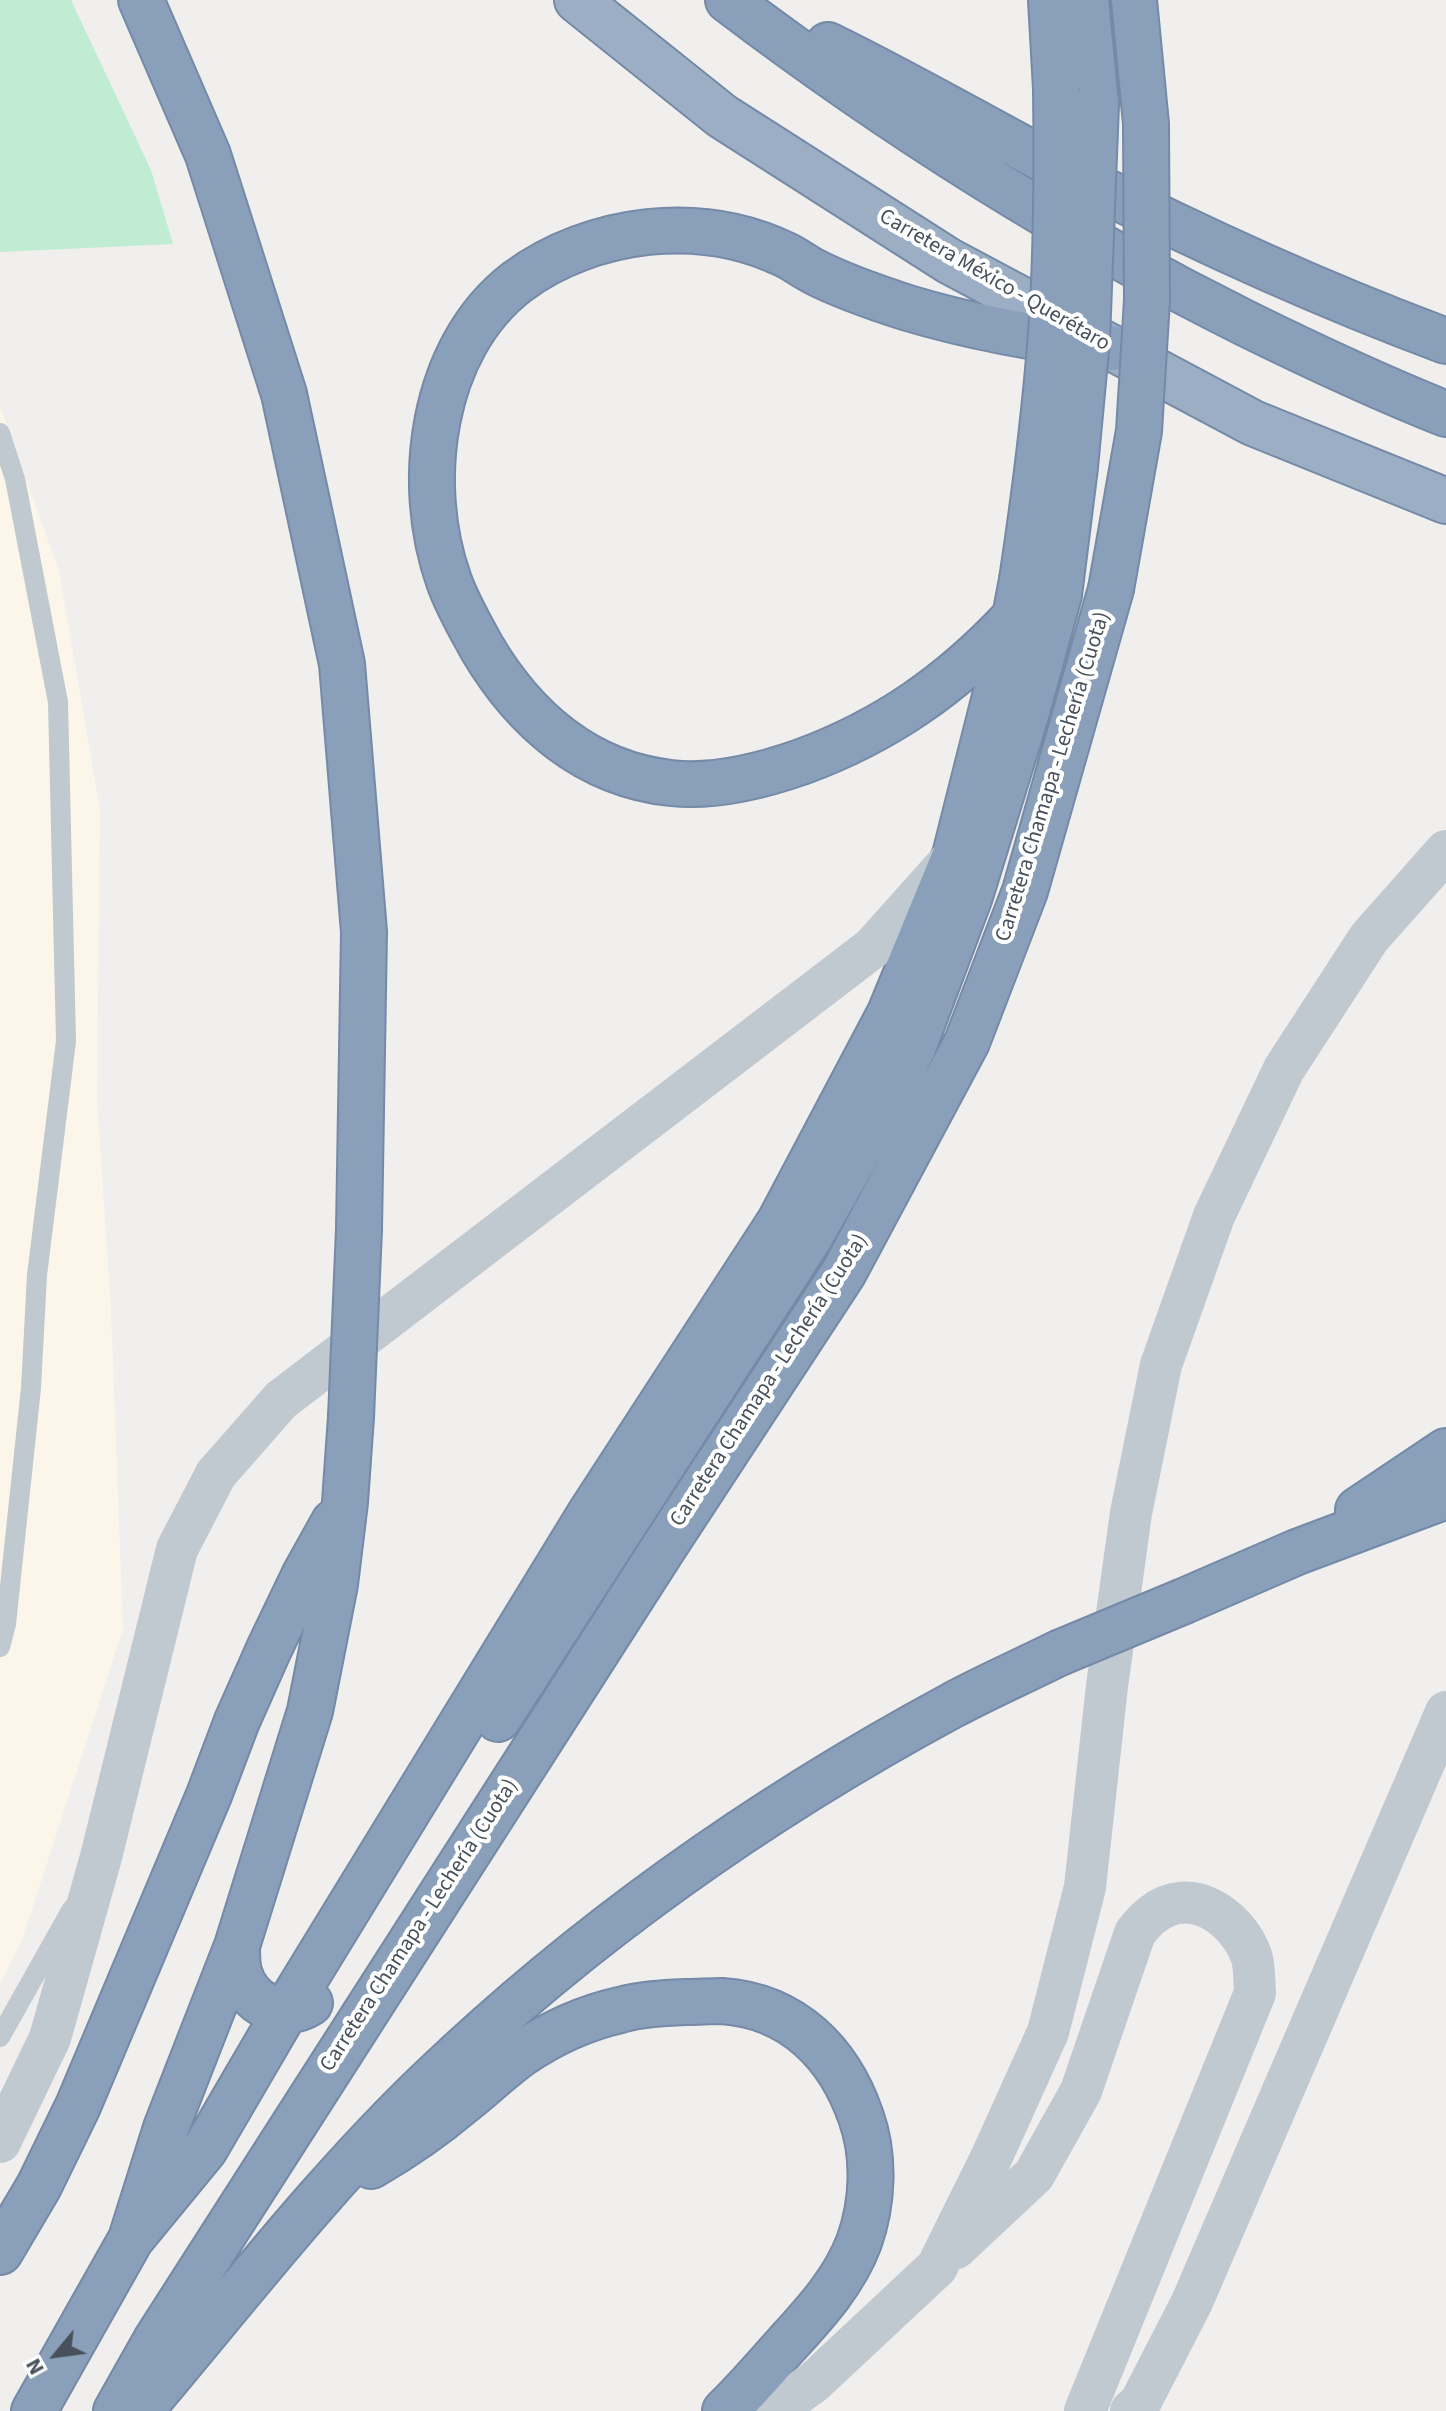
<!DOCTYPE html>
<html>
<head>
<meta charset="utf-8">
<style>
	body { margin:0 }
	#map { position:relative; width:1446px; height:2411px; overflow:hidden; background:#f1eeee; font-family:"Source Sans 3",sans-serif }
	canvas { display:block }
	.north { position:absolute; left:16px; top:2315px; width:80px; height:80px; -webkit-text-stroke:6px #fff; paint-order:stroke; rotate:241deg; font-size:22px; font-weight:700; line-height:32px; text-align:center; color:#48515b }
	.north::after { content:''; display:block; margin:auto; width:28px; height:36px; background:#48515b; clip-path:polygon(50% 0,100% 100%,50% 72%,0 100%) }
</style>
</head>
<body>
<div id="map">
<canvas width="1446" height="2411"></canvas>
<div class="north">N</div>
</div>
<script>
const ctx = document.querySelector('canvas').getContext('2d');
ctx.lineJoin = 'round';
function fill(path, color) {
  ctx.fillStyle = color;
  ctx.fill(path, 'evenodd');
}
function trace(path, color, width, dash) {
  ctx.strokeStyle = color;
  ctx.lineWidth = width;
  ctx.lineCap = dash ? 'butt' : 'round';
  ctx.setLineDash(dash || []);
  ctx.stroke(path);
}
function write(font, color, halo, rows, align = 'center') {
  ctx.font = font + ' "Source Sans 3",sans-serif';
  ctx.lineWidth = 8;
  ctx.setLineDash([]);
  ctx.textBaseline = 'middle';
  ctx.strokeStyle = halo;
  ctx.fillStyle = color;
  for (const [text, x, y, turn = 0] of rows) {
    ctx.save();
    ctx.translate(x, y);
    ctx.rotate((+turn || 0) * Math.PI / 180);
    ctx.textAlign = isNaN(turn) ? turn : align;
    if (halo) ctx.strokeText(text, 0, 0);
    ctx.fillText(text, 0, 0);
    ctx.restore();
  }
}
fill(new Path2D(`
	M0,406L59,571L100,810L97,1100L111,1310L123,1629L22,1940L0,1985Z`), '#fbf6e9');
fill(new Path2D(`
	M0,0H71L151,170L173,244L0,252Z`), '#bfecd2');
const trunk = new Path2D(`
	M577,0L722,116L949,261L1253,423L1446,501`);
const motorway = new Path2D(`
	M141,0L208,155L284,394L342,664L364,932L359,1229
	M728,0C891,124 1064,233 1247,324C1312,356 1378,387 1446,414
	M1051,0L1056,89
	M1086,0L1096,104
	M1134,0L1146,124
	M828,45C912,86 992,133 1075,176C1195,237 1319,294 1446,341
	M1013,619C952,684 886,731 801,762C761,776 714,788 671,783C586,774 524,719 482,648C470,626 457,604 449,581C414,484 431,348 517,282C554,254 602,237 648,232C695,227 743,234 786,255C796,260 805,267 815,272C844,287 877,298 908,308C975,328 1043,340 1112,348
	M1358,1510L1446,1451
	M1184,1601L1297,1552L1446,1496
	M498,1719L810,1237L889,1098L913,1048L970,896L1026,715L1059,595
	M237,1946C237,1955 237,1964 239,1972C248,2004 282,2021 310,2003
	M371,2166C402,2148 433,2127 460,2104C481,2088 500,2069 521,2054C550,2034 585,2018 620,2010C641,2004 664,2003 686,2002C698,2002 710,2001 722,2001C793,2006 839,2053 861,2117C875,2156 873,2203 859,2242C844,2282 815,2313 786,2345C766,2367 747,2390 725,2411
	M131,2239L205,2149L285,2012L591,1512L780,1221L890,1013L955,855L1015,617L1022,580
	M0,2252L39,2186L78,2106L209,1795L237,1721L269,1649L305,1574L334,1522
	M34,2411L131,2239L166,2128L237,1946L310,1711L335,1584L345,1502L351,1417
	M116,2411L156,2340L662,1550L844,1272L967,1042L1025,891L1111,589
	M140,2411C235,2299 325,2181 432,2079C586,1932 762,1808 951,1706C986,1687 1023,1671 1059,1653`);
trace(trunk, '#748aa6', 48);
trace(motorway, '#748aa6', 48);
trace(new Path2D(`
	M0,433L15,479L58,702L66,1041L37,1275L31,1388L6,1624L0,1647
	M0,2037L72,1909`), '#c0c8d0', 20);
trace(new Path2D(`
	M0,2142L50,2038L101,1857L177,1549L216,1474L281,1400L872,948L949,862
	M956,2248L1034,2175L1081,2091L1135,1933C1140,1927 1145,1920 1152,1915C1190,1884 1236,1916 1251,1955C1255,1966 1254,1982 1255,1993L1085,2411
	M774,2411L814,2382L937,2267L992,2156L1048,2032L1085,1887L1107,1686L1131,1513L1161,1365L1214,1216L1284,1069L1369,938L1446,851
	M1131,2411L1140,2403L1192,2302L1446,1712`), '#c0c8d0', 42);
trace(trunk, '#9caec3', 44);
trace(motorway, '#899fba', 44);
const motorwayBridge = new Path2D(`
	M1022,580C1035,494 1046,407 1052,320C1057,243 1057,166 1056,89
	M1111,589L1139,431L1147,300L1146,124
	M1059,595L1075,467L1087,339L1096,104
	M351,1417L359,1229
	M1059,1653L1184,1601`);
trace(motorwayBridge, '#748aa6', 48, []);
trace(motorwayBridge, '#899fba', 44);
write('22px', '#48515b', '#fff', [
	["Carretera México - Querétaro",994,281,30],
	["Carretera Chamapa - Lechería (Cuota)",1054,777,-73],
	["Carretera Chamapa - Lechería (Cuota)",770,1381,-57],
	["Carretera Chamapa - Lechería (Cuota)",420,1926,-57]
]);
</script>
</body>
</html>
